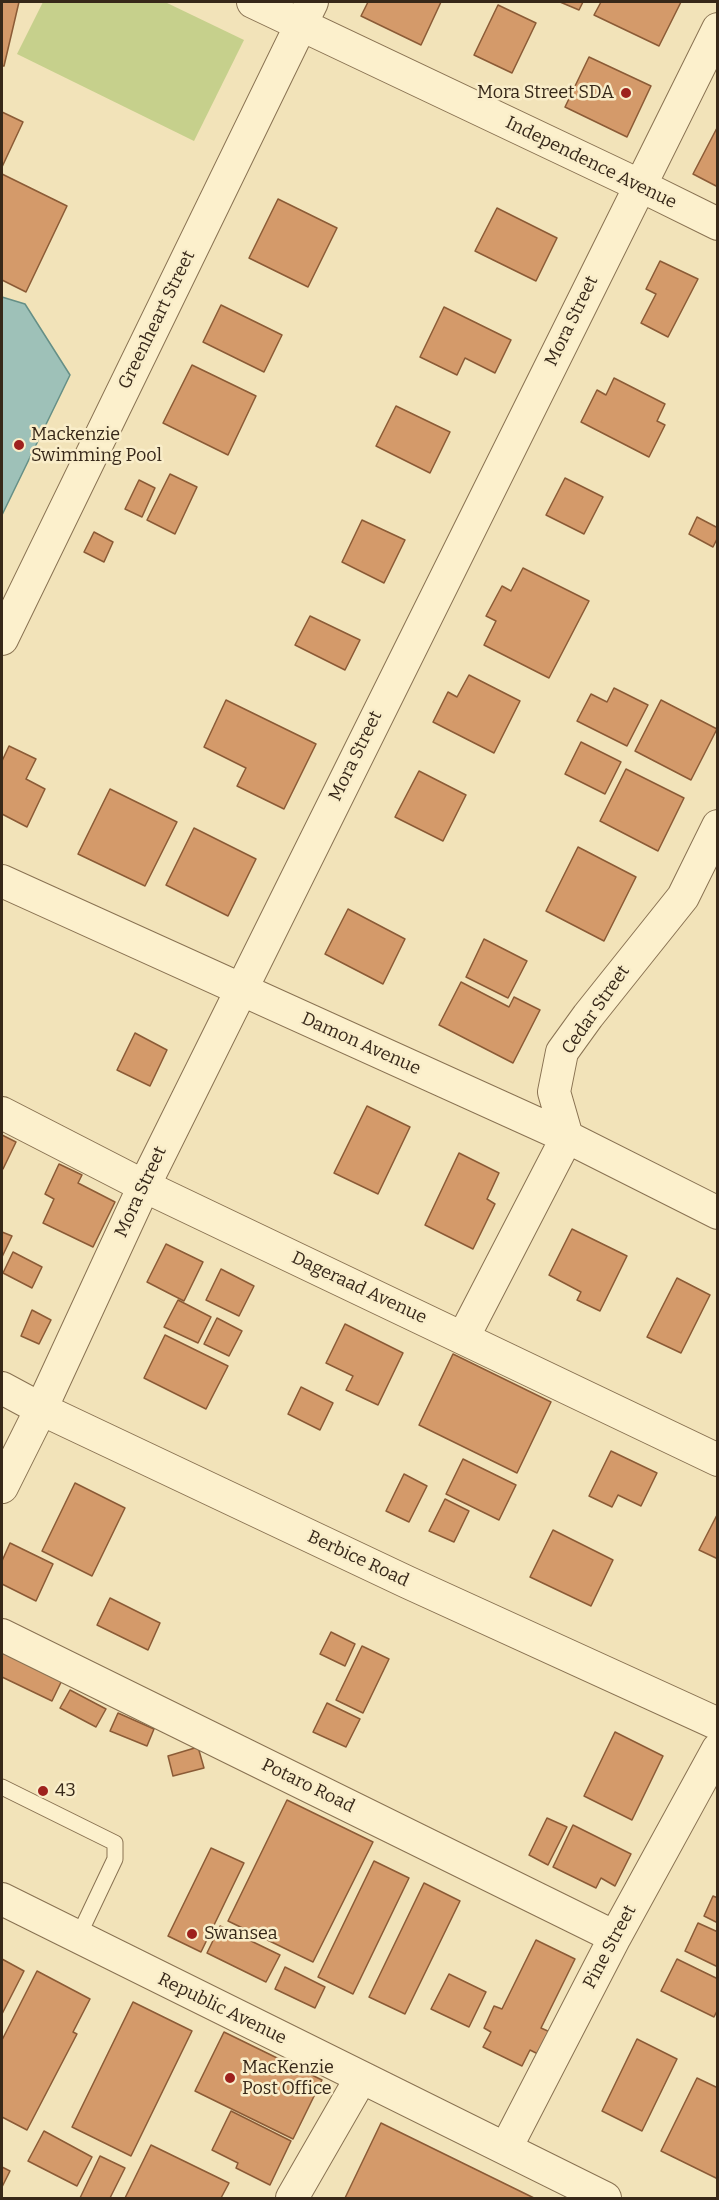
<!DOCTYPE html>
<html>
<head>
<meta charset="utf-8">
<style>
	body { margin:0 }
	#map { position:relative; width:719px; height:2200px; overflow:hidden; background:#f2e3b9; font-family:Bitter,serif }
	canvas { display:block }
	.frame { position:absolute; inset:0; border:3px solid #372819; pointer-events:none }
</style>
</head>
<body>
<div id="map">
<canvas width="719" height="2200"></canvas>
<div class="frame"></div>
</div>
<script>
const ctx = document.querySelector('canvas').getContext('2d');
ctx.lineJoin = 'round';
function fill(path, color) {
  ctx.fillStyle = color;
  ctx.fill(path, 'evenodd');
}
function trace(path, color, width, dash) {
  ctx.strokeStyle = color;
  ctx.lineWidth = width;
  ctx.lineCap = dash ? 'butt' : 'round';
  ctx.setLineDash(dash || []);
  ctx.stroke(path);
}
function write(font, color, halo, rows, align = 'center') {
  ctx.font = font + ' Bitter,serif';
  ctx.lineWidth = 5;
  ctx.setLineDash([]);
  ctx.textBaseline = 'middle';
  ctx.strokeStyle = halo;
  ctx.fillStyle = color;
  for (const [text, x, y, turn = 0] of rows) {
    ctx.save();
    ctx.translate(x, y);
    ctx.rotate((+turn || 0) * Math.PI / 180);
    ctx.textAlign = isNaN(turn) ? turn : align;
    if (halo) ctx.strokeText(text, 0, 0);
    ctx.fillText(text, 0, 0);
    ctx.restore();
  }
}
fill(new Path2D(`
	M43,2H165L244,40L194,141L17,54Z`), '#c6d08c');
const water = new Path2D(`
	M2,297L25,304L70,375L2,515Z`);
fill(water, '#9ec1b8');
trace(water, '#658f86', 1.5);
const building = new Path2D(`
	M2,2H19L4,66H2Z
	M368,2H441L421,45L361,16Z
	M560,2H583L579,10Z
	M601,2H681L659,46L594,15Z
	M498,5L536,23L512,73L474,55Z
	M589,57L651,86L627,137L565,107Z
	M2,112L23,122L2,167Z
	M718,126V187L693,174Z
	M2,174L67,206L26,292L2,280Z
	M278,199L337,228L308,287L249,258Z
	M497,208L557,238L536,281L475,251Z
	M660,261L698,279L668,337L641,323L656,294L646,289Z
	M221,305L282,335L264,372L203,342Z
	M444,307L511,340L495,373L465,358L457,375L420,357Z
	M192,365L256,396L228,455L163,423Z
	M614,378L665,404L657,421L665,425L649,457L581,422L597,390L606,395Z
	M396,406L450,432L430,473L376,446Z
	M170,474L197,487L175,534L147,520Z
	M565,478L603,497L584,534L546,515Z
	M139,480L155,488L142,517L125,509Z
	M697,517L718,528V537L713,547L689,534Z
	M362,520L405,540L384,583L342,562Z
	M94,532L113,542L104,562L84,552Z
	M523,568L589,601L549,678L484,645L496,621L486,616L502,586L511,591Z
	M310,616L360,640L345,670L295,645Z
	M469,675L520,701L494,753L433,722L448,692L457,697Z
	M614,688L648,705L627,746L577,721L591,694L607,702Z
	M226,700L316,744L284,809L237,786L246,768L204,747Z
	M661,700L717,729L691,780L635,751Z
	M581,742L621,762L605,794L565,774Z
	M9,746L36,759L26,779L45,789L27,827L2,814V761Z
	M626,769L684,798L658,851L600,821Z
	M419,771L466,795L443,841L395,817Z
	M110,789L177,822L145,886L78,854Z
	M194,828L256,859L228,916L166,885Z
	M578,847L636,877L604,941L546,911Z
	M348,909L405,939L383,984L325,954Z
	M484,939L527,961L508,998L466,977Z
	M461,982L509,1007L514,997L540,1010L513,1063L439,1025Z
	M135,1033L167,1050L150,1086L117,1070Z
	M367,1106L410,1127L378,1194L334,1173Z
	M2,1135L16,1142L3,1169L2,1168Z
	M459,1153L499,1173L487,1199L495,1204L473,1249L425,1225Z
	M59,1164L82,1175L78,1183L115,1202L93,1247L43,1223L54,1199L45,1194Z
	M572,1229L627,1256L600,1311L577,1300L581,1292L549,1275Z
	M2,1232L12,1236L2,1257Z
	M166,1244L203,1262L184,1301L147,1282Z
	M13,1252L42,1267L32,1288L3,1273Z
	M221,1269L254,1286L239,1316L206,1300Z
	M677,1278L710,1295L681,1353L647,1337Z
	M178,1300L211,1317L198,1343L164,1327Z
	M32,1310L51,1320L39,1344L21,1336Z
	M217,1318L242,1331L229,1356L204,1344Z
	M345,1324L403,1353L378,1405L346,1390L353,1376L326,1363Z
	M165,1335L228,1366L206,1409L144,1378Z
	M453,1354L551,1402L517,1473L419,1425Z
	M301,1387L333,1403L320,1430L288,1414Z
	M611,1451L657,1473L641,1506L618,1495L612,1507L589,1496Z
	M463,1459L516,1485L499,1520L446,1494Z
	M404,1474L427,1486L409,1522L386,1511Z
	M75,1483L125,1508L92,1576L42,1551Z
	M445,1499L469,1511L454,1542L429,1531Z
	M718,1513V1559L699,1550Z
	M553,1530L613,1560L591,1606L530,1577Z
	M10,1543L53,1564L36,1601L2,1584V1561Z
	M110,1598L160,1623L148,1650L97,1625Z
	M331,1632L355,1644L345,1666L320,1654Z
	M2,1644L65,1674L52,1701L2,1677Z
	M362,1646L389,1659L363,1713L336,1700Z
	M70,1690L106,1709L96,1727L60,1708Z
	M327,1703L360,1719L346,1747L313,1732Z
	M118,1713L154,1729L147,1746L110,1731Z
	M615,1732L663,1756L632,1820L584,1796Z
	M198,1747L204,1768L173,1776L168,1756Z
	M287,1800L373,1842L313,1962L228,1921Z
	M547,1818L567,1827L548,1865L529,1855Z
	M573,1825L631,1854L615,1886L601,1878L596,1888L553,1867Z
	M211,1848L244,1863L201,1952L168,1936Z
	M374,1861L409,1878L353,1994L318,1977Z
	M424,1883L460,1901L405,2014L369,1997Z
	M713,1896L718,1898V1923L704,1916Z
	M698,1923L718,1932V1967L685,1951Z
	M220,1926L280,1955L266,1982L207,1953Z
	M536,1940L575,1959L541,2028L550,2032L538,2054L530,2050L522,2066L483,2047L491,2032L484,2028L494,2006L502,2009Z
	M2,1959L24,1971L2,2014Z
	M677,1959L718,1979V2009L714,2017L661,1991Z
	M285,1967L325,1987L315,2008L275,1989Z
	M37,1971L90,1999L73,2032L77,2034L27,2130L2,2117V2040Z
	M449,1974L486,1992L469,2027L431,2009Z
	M133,2002L192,2031L131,2156L72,2127Z
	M224,2032L322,2080L293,2139L195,2091Z
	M637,2039L677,2059L642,2131L602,2111Z
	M697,2078L718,2088V2179L661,2151Z
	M231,2111L291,2141L270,2185L236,2168L238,2163L212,2150Z
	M381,2123L534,2198H345Z
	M44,2131L92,2157L77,2186L28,2161Z
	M151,2145L229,2183L221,2198H125Z
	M100,2156L125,2168L110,2198H80Z
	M2,2167L10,2171L2,2187Z`);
fill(building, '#d49a6a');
trace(building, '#8b5b36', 1.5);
const lane = new Path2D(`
	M2,1787L115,1843V1859L78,1937`);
const street = new Path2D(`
	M253,2L639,185L718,224
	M2,639L312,2
	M2,881L567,1137L718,1213
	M2,1113L144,1186L718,1460
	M463,1338L567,1137L554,1092L562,1052L588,1016L683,897L718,826
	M2,1388L41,1409L407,1582L718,1724
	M2,1487L41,1409L144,1186L718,29
	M2,1635L615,1937
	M2,1899L605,2198
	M506,2148L615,1937L718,1749
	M292,2198L361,2078`);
trace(lane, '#897252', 17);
trace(street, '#897252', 34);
trace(lane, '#fcf0cc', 15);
trace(street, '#fcf0cc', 32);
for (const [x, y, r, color] of [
	[626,93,6,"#9e211d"],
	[19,445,6,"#9e211d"],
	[43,1791,6,"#9e211d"],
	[192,1934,6,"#9e211d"],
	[230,2078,6,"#9e211d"]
]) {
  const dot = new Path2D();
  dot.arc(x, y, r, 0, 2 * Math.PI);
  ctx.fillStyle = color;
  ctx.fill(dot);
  trace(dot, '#f9edc9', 2);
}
write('18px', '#372819', '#f9edc9', [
	["Mora Street SDA",614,93,"right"],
	["Mackenzie",31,435],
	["Swimming Pool",31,456],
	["43",55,1791],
	["Swansea",204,1934],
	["MacKenzie",242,2068],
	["Post Office",242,2089]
], 'left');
write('18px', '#372819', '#f9edc9', [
	["Independence Avenue",591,163,26],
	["Greenheart Street",157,320,-64],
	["Mora Street",572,321,-64],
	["Mora Street",356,756,-64],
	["Cedar Street",596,1010,-55],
	["Damon Avenue",361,1044,24],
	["Mora Street",141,1192,-65],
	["Dageraad Avenue",359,1288,25],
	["Berbice Road",358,1559,25],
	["Potaro Road",308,1786,26],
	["Pine Street",610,1947,-62],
	["Republic Avenue",222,2009,26]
]);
</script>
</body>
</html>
